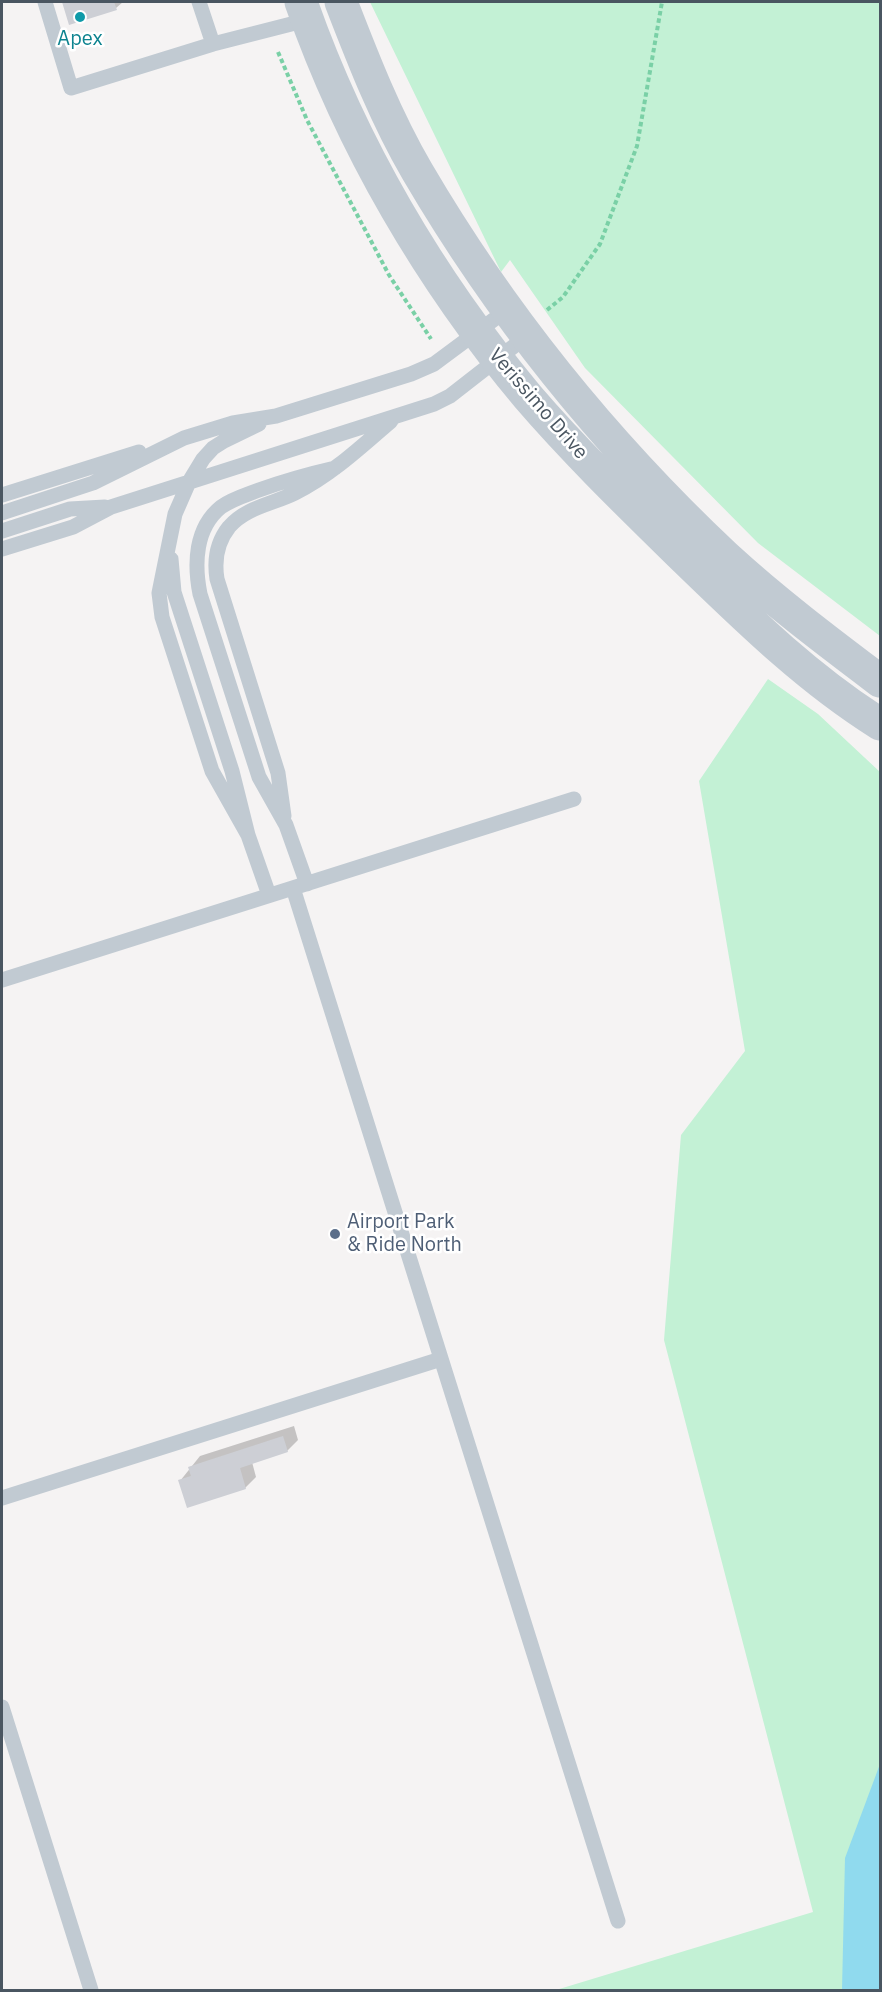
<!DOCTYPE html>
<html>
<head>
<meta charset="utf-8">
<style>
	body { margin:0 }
	#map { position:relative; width:882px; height:1992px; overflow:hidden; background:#f5f3f3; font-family:"IBM Plex Sans",sans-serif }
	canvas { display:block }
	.frame { position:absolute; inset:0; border:3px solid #4a5661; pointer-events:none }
</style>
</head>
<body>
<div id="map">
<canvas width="882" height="1992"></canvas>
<div class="frame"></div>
</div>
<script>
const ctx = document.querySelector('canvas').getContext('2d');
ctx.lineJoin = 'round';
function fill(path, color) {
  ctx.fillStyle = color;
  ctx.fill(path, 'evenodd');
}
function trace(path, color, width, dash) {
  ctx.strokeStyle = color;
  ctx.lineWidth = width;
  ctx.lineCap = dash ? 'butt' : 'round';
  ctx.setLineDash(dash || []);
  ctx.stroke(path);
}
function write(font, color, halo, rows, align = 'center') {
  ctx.font = font + ' "IBM Plex Sans",sans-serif';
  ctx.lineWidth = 5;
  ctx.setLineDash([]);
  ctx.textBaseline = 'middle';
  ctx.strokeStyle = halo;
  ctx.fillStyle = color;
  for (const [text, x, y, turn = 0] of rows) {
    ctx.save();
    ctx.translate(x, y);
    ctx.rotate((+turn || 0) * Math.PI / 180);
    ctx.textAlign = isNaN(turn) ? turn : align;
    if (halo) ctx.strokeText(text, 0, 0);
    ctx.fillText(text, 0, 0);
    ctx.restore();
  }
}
fill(new Path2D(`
	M370,2H880V636L758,543L585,368L510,260L501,272Z
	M768,679L818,714L880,772V1990H556L813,1912L664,1340L681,1135L745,1051L699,781Z`), '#c3f1d5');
fill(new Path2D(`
	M880,1764V1990H842L845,1858Z`), '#90daee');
fill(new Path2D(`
	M63,2H123L116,8L70,23Z
	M294,1426L298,1440L287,1451L252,1462L256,1477L245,1488L180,1481L200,1456Z`), '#0003');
fill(new Path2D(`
	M62,2H114L117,10L69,25Z
	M283,1436L288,1452L240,1468L246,1489L187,1508L178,1480L191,1476L188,1467Z`), '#cdcfd5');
trace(new Path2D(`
	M278,52L307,120L389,275L431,339
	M547,310L563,297L600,244L637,146L662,2`), '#7ad0a6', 4, [4.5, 3]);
trace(new Path2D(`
	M45,2L71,88L213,44L307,20
	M199,2L213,44
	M2,495L139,452
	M2,513L93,483L184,438L233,423L276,416L411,374L434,364L508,309
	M2,531L70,509L105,507
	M2,549L73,527L111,507L434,404L450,396L527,336
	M171,559L174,592L232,771L248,835L269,895
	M284,816L278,773L217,579C214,560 217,542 229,527C246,507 273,504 295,493C331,475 361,447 391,421
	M248,835L212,771L162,617L159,593L161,583L175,514L189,482L203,459L213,448L224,441L259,424
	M307,884L286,825L259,777L200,594C194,564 195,528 221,507C232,499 246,495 259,490C284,481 309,474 335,468
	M293,888L618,1921
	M2,980L574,799
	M2,1498L441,1359
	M2,1707L91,1990`), '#c1cad2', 15);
trace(new Path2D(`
	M301,2C351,145 430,280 528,397C577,454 632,507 686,560C747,619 808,679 880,724
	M341,2C363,59 386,118 417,171C500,313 605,443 725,556C774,601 827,641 880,681`), '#c1cad2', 33);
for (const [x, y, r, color] of [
	[80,17,6,"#0f9aa8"],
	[335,1234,6,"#5c6f8a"]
]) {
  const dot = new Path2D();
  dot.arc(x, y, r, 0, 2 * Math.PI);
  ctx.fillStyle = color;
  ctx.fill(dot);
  trace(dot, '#fff', 2);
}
write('20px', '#0d838f', '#fff', [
	["Apex",80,39]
]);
write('20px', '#4a5661', '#fff', [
	["Verissimo Drive",538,404,49]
]);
write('20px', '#4e5e75', '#fff', [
	["Airport Park",347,1222],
	["& Ride North",347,1245]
], 'left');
</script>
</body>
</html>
